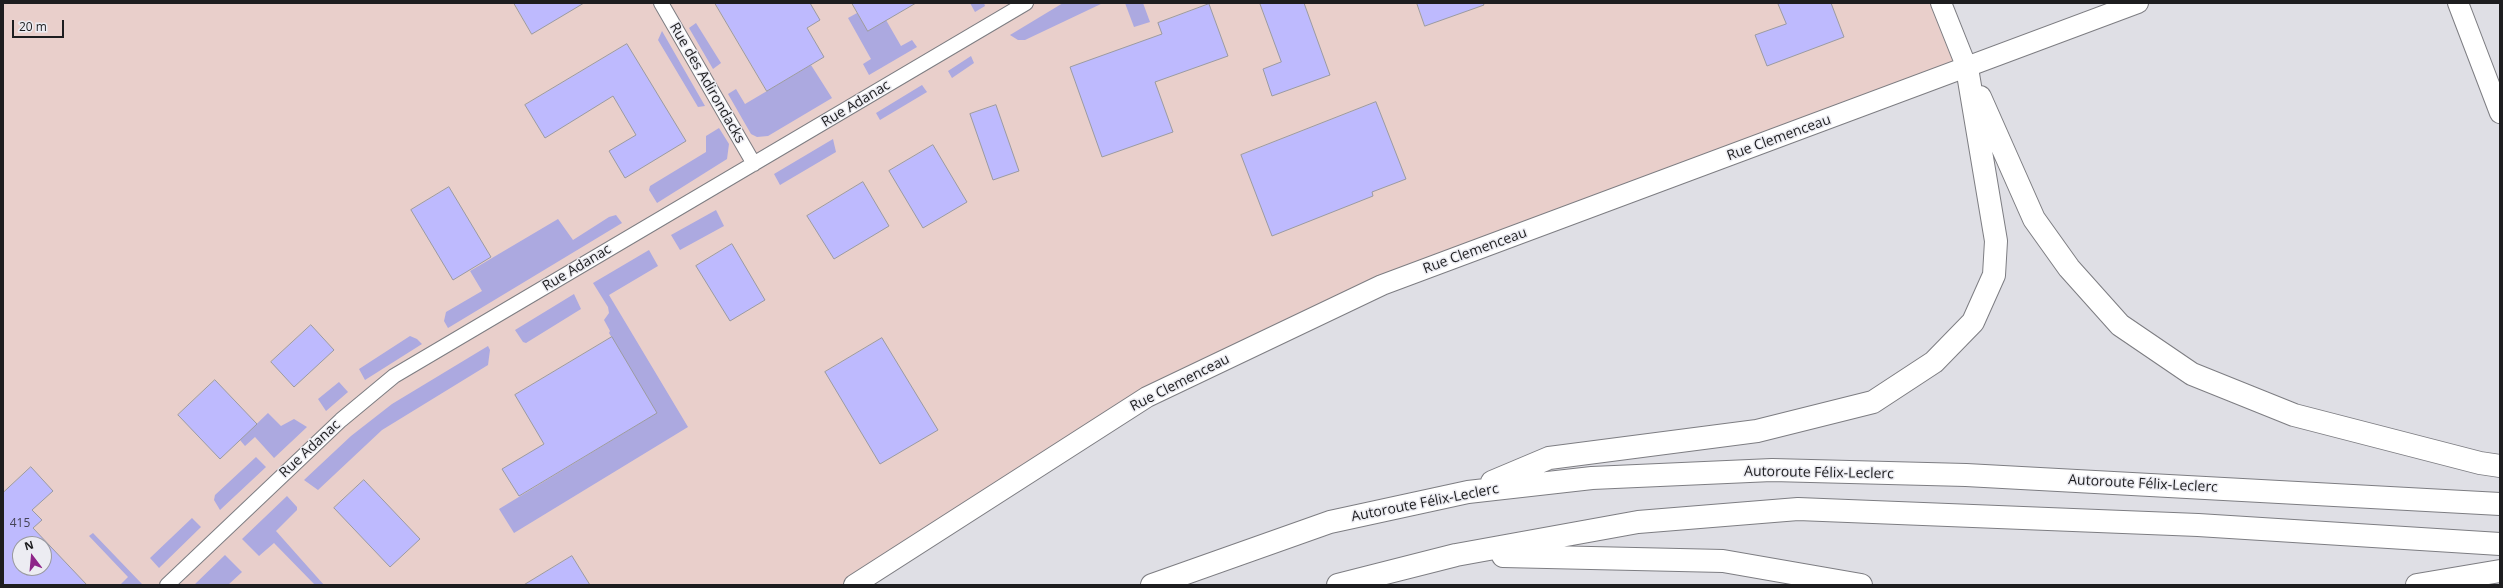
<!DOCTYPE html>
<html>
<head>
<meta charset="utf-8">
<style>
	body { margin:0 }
	#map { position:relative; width:2503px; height:588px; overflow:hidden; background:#dfdfe5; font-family:"Open Sans",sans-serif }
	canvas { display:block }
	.frame { position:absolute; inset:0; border:4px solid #1d1d1f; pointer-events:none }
	.north { position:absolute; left:12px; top:536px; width:40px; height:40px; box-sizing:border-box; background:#ececf2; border:1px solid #99999e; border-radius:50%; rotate:344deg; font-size:11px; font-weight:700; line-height:16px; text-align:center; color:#1d1d1f }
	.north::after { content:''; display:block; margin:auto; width:14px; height:18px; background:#8e2489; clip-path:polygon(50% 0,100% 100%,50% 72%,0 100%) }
	.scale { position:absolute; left:12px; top:20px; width:52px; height:18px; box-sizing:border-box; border:2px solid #1d1d1f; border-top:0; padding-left:5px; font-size:12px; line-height:14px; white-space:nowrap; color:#1d1d1f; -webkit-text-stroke:3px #ececf2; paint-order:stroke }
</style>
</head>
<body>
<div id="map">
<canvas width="2503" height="588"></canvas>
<div class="frame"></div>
<div class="north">N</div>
<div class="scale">20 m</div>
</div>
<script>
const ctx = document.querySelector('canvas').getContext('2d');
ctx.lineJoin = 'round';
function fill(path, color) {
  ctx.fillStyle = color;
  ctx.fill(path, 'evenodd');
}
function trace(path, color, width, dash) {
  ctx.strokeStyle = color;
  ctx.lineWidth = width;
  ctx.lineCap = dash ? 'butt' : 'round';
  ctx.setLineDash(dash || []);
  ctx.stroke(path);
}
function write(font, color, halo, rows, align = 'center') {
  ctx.font = font + ' "Open Sans",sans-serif';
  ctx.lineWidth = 3;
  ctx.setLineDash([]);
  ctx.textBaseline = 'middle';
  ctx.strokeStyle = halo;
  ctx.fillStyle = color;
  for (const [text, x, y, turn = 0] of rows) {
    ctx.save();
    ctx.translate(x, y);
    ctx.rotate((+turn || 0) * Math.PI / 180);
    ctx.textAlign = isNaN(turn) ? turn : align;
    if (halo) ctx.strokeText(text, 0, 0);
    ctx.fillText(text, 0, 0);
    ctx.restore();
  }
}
fill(new Path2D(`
	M3,3H1941L1967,68L1382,285L1147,397L854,585H3ZM20,544H44V568H20Z`), '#e9cfcb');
fill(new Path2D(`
	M970,3H984L985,6L975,12Z
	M1063,3H1103L1025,40H1018L1010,35Z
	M1125,3H1143L1150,22L1134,27Z
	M857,13L868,31L886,20L901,46L912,40L917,47L869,75L863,64L871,59L848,18Z
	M696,23L721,63L713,69L689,28Z
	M662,31L705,106L698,107L658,40Z
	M971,56L974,63L952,78L948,71Z
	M811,65L832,98L768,136L757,137L751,134L728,94L736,89L745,104Z
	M922,85L927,92L880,120L876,113Z
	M719,128L729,144L727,159L657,203L649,190L650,186L706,152V136Z
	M833,139L836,152L780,185L774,174Z
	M716,210L724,226L680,250L671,235Z
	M616,215L622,223L448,328L444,321L446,312L482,291L470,271L558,219L573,240L609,217Z
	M649,250L658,266L609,295L688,427L514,533L499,509L657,413L609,333L610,331L604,320L609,313L608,307L593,283Z
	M574,294L581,309L526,343L523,342L515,330Z
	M410,336L417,339L422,344L365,380L359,369Z
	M488,346L490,350L488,365L382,430L318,490L304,480L351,436L392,404Z
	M339,382L348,392L326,411L318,399Z
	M268,413L281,426L294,419L307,427L274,458L255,437L245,446L240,440Z
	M256,457L266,467L220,510L214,500L215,495Z
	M287,496L297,507V510L276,531L324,585H315L274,543L259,556L242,539Z
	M192,518L201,527L159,568L150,558Z
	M93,533L142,584L141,585H120L128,577L89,536Z
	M225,555L242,572L228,585H194Z`), '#aca9e0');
const building = new Path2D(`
	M514,3H584L532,34Z
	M715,3H810L820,20L807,28L824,57L767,91Z
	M852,3H916L868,31Z
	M1260,3H1304L1330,75L1272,96L1263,69L1281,62Z
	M1417,3H1483L1484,5L1425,26Z
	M1778,3H1831L1844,37L1767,66L1755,35L1786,24Z
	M1209,4L1228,56L1155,82L1173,132L1102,157L1070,67L1162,34L1158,23Z
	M627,44L686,141L625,178L609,151L636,135L613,96L545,138L525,105Z
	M1376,102L1406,179L1372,192L1373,196L1272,236L1241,155Z
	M996,105L1019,171L993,180L970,114Z
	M933,145L967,202L923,228L889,171Z
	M863,182L889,226L834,259L807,216Z
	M449,187L491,257L453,280L411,210Z
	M732,244L765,300L730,321L696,266Z
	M311,325L334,350L294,387L271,362Z
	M612,337L657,413L519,496L502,469L544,444L515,395Z
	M882,338L938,430L880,464L825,372Z
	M215,380L257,424L220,459L178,415Z
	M31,467L53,491L32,510L42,520L33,528L87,585H3V493ZM20,544H44V568H20Z
	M364,480L420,539L390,567L334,508Z
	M572,556L590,585H524Z`);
fill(building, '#bebafe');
trace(building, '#9b9ba1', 1);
const street = new Path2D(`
	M661,3L754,164
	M167,585L341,420L394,376L1026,3`);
const secondary = new Path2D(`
	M1941,3L1967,68
	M2458,3L2500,113
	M854,585L1147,397L1382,285L2138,3`);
const highway = new Path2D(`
	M1980,97L2034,219L2069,268L2120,325L2192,374L2294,415L2480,463L2500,466
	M1492,482L1549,458L1757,431L1873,402L1934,362L1973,322L1994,275L1996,241L1967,68
	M1503,556L1723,561L1861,585
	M1152,585L1330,522L1468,492L1592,478L1772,470L1966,475L2500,504
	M1338,585L1456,555L1638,522L1798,509L2198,525L2500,544
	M2417,585L2500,571`);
trace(street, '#7d7d82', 16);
trace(secondary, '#7d7d82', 22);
trace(highway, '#7d7d82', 24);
trace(street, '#fff', 14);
trace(secondary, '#fff', 20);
trace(highway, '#fff', 22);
write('12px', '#454457', null, [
	["415",20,524]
]);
write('14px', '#1d1d1f', '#ececf2', [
	["Rue des Adirondacks",707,83,60],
	["Rue Adanac",856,104,-31],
	["Rue Clemenceau",1779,138,-20],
	["Rue Clemenceau",1475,251,-20],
	["Rue Adanac",577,268,-31],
	["Rue Clemenceau",1180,383,-27],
	["Rue Adanac",310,449,-43],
	["Autoroute Félix-Leclerc",1819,473,1],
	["Autoroute Félix-Leclerc",2143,484,3],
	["Autoroute Félix-Leclerc",1425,503,-11]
]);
</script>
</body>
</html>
